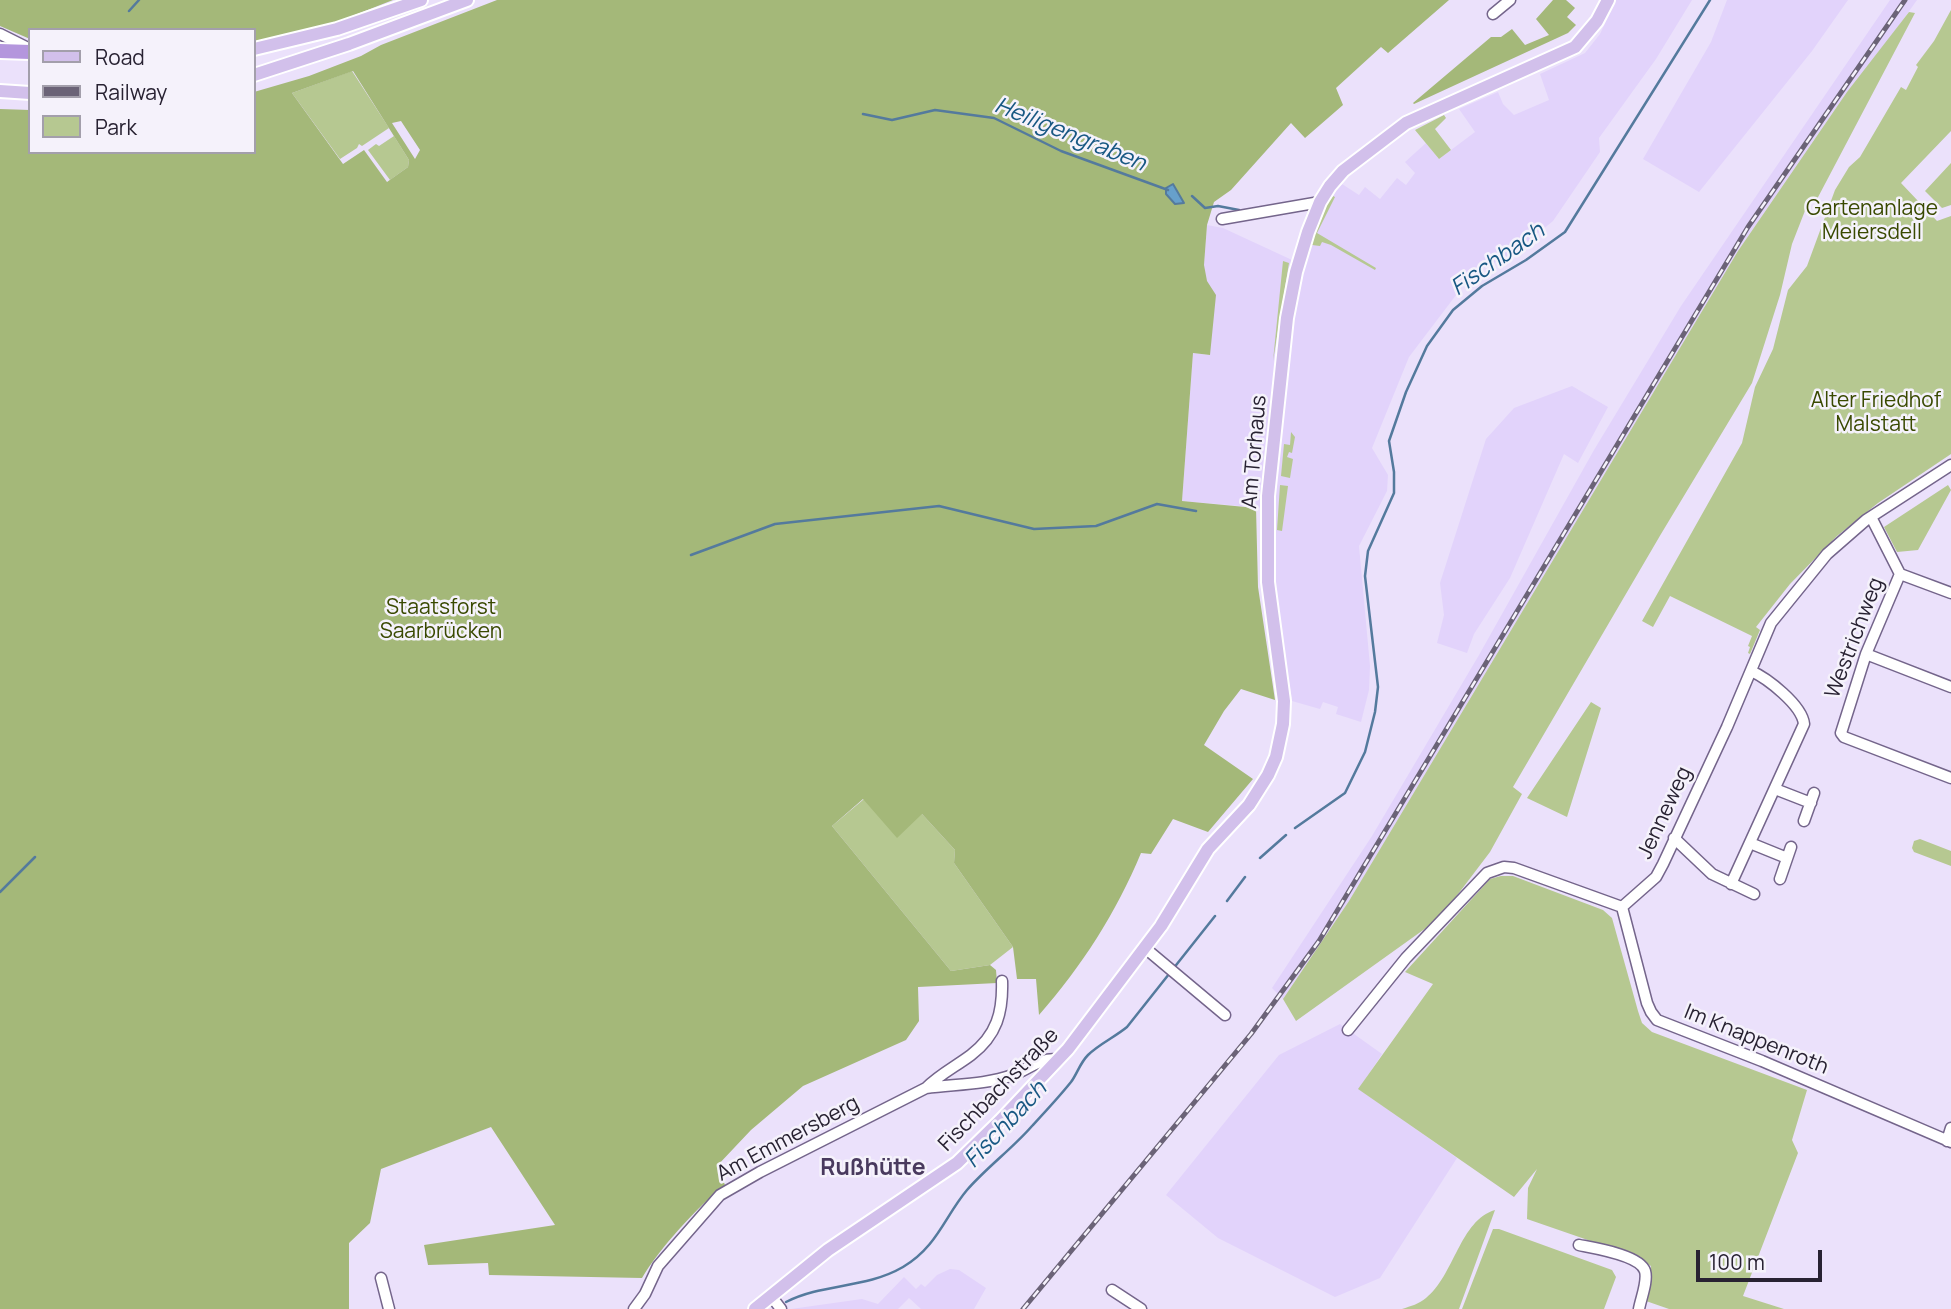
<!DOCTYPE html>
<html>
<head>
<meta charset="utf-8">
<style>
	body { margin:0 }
	#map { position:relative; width:1951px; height:1309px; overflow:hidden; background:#ebe1fb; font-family:Manrope,sans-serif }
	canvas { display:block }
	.legend { position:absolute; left:28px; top:28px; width:228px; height:126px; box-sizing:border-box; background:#f5f2fb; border:2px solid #a39fab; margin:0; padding:9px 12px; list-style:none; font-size:21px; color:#282232 }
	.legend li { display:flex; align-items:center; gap:14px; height:35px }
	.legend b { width:35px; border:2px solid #a39fab }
	.scale { position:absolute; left:1696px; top:1250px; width:126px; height:32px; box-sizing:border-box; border:4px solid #282232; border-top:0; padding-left:9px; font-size:21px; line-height:24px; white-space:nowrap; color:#282232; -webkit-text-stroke:5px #f5f2fb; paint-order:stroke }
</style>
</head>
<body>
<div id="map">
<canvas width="1951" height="1309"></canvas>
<ul class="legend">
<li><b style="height:9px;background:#d2c0eb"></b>Road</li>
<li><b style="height:9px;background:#6b6377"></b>Railway</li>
<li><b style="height:19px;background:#b6c891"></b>Park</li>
</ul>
<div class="scale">100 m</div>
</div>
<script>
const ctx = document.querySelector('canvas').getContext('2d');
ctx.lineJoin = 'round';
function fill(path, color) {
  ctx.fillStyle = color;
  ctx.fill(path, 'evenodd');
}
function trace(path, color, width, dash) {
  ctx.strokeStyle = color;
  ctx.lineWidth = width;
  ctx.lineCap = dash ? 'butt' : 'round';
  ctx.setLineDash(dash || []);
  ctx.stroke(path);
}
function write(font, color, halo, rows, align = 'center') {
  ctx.font = font + ' Manrope,sans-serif';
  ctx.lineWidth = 5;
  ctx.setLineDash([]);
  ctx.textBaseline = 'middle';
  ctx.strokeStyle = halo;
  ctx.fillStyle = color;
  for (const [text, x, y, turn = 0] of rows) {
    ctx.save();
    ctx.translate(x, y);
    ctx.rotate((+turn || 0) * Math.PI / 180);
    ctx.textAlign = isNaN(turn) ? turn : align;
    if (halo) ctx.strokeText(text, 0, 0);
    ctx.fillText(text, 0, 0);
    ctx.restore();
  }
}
fill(new Path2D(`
	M1616,0H1692L1656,59L1599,138L1600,152L1553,221L1515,252L1472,274L1409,357L1372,448L1388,475L1387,491L1359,546L1370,666L1369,690L1361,722L1336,714L1338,707L1323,702L1320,709L1292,701L1278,614L1273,548L1275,509L1182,501L1193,353L1209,355L1204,265L1207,225L1223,228L1305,266L1313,231L1327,201L1342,184L1359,195L1365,187L1380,199L1397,178L1406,185L1415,173L1405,162L1426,143L1439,159L1475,132L1459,109L1498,92L1503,104L1514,115L1549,100L1540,74L1585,53L1600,34Z
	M1727,0H1848L1812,51L1699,192L1643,159L1711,42Z
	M1890,0H1917L1869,68L1847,92L1738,251L1349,901L1283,999L1272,988L1372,836L1479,655L1594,450L1681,306Z
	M1572,386L1608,407L1578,463L1564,454L1510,578L1474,634L1467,653L1437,643L1444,615L1440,583L1486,439L1514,408Z
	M1340,1024L1382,1054L1359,1089L1457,1158L1380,1278L1335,1297L1218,1238L1166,1195L1279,1055Z
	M950,1269L959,1270L986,1288L974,1309H921L909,1298L898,1309H791L862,1299L878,1304L904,1277L916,1289L921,1284L925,1287L937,1275Z`), '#e2d3fb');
fill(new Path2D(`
	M1951,10V131L1901,183L1937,221L1951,216V454L1878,503L1837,536L1790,584L1756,627L1760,630L1750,654L1748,653L1750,647L1748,646L1752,636L1670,596L1653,627L1642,621L1742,443L1755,387L1773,349L1788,290L1807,266L1835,190L1849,167L1860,157L1901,87L1906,90L1918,67L1916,65L1934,41Z
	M1909,12L1915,13L1816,201L1808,203L1792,244L1780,295L1752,383L1661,534L1513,787L1522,794L1490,852L1449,906L1426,928L1296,1021L1283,999L1349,901L1738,251L1847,92Z
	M352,71L389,128L362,146L359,144L357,148L340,159L292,93Z
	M1444,115L1446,118L1435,129L1451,150L1439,159L1415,130Z
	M394,136L409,160L408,167L390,180L368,150L376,144L379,146Z
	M1951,163V205L1942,208L1925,191Z
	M1333,196L1335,197L1317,233L1376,268L1375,270L1331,245L1322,242L1320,246L1312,245C1315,229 1322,208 1333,196Z
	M1283,261L1289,263L1273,361Z
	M1291,432L1295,437L1292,453L1289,452L1287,457L1293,459L1290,478L1281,476L1284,444L1290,445Z
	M1280,485L1288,486L1282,531L1277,530Z
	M1948,485L1951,490L1918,550L1897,552L1884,527Z
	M1591,702L1601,708L1567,817L1527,798Z
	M864,799L922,814L955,850L954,863L1013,947L990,965L951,971L832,826Z
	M1920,839L1951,851V866L1914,852L1912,848L1914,841Z
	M1501,876H1513L1603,910L1612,918L1638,1011L1642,1023L1652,1032L1807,1090L1792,1140L1798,1153L1743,1296L1784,1309H1669L1646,1301L1651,1266L1637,1257L1527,1219L1528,1188L1537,1169L1514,1197L1358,1089L1433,984L1405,972L1490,879Z
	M1495,1210L1459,1309H1402C1411,1306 1419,1304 1426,1298C1454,1276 1460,1220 1495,1210Z
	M1493,1229H1499L1612,1270L1616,1277L1604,1309H1462Z`), '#b6c891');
fill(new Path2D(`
	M0,0H393L314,31L254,43V30H30V39L0,26Z
	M497,0H1449L1388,53L1381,47L1336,88L1343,105L1305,138L1291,123L1231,190L1214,202L1207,225L1204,265L1207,281L1216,295L1210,355L1193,353L1182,501L1256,508L1258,587L1275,700L1241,689L1224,711L1204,745L1253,779L1208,832L1173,819L1151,854L1141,853C1116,913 1082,966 1039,1015L1036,979H1017L1013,947L954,863L955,850L922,814L897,838L863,799L832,826L951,971L990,965L996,970L997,983L918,987L919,1021L906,1040L803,1086L751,1130L717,1166L725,1185C698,1206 659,1249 642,1278L489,1275L488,1263L428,1265L424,1245L555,1225L491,1127L381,1169L370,1223L349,1243V1309H0V109L30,110V152H254V92L309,76L361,56L381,45ZM353,71L409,160L408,167L387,182L364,150L343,164L292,93ZM401,121L420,150L415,159L392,123Z
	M1553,0H1566L1575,8L1567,17L1576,25L1568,33L1414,104L1413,103L1491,37H1501L1512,29L1525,45L1549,35L1536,19Z`), '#a4b879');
const water = new Path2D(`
	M1173,184L1184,203L1175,204L1166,194V188Z`);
fill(water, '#67a0cb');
trace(water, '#547a9d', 2);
trace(new Path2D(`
	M129,11L139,0
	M863,114L892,120L935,110L994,118L1061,151L1168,190
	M1192,196L1205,208L1218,206L1239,210
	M691,555L775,524L939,506L1034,529L1096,526L1157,504L1196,511
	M1295,828L1345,793L1365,752L1375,712L1378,687L1365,576L1368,551L1394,493V472L1389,441L1406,392L1427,346L1453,310L1482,286L1526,260L1565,232L1710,0
	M1260,858L1286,835
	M0,892L35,857
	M1227,901L1245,877
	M786,1302C823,1283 865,1289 903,1267C937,1247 945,1216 967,1190C987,1167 1012,1149 1032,1126C1045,1112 1059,1097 1071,1082C1077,1074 1080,1063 1088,1055C1099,1044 1115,1037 1127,1027L1215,916`), '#547a9d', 2.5);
const minor = new Path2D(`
	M1493,14L1510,0
	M0,34L30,49
	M1222,219L1320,202
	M1871,517L1900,574
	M1900,574L1866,654L1841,733L1844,737L1951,778
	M1900,574L1951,593
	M1866,654L1951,687
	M1775,789L1811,803
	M1804,821L1814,793
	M1674,838L1712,874L1754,894
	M1750,843L1787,858
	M1780,879L1791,847
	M1731,884L1804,724C1802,705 1767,678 1751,671
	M1622,907L1656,877L1663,864L1727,727L1771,623L1827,554L1866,520L1951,465
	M1622,907L1647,1003L1651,1012L1657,1020L1762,1061L1951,1142
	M1145,948L1225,1015
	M1348,1030L1406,958L1487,873L1504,867L1514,868L1622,907
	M926,1088C956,1084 984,1085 1013,1075C1027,1070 1043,1056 1058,1060
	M1947,1141L1951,1128
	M1579,1245C1594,1248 1640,1255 1645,1271C1648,1281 1641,1298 1639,1309
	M381,1278L389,1309
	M1112,1290L1141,1309
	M771,1296L781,1309
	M634,1309L645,1294L658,1266L720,1195L760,1172L926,1088C940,1074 955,1067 971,1055C997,1035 1003,1012 1002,981`);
const major = new Path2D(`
	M254,49L337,29L421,0
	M254,75L349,44L467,0
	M0,91L30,93
	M755,1309L828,1250L957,1163L1000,1121L1068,1049L1161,926L1208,849L1249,805L1268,775L1276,757L1283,724L1284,701L1268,582V496L1287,318L1296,272L1308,232L1320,202L1330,186L1343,171L1406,123L1575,47L1597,21L1608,0`);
const highway = new Path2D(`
	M0,51L30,52`);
trace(minor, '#74658b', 13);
trace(major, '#fff', 16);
trace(highway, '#fff', 18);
trace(minor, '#fff', 10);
trace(major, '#d2c0eb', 12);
trace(highway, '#b496dd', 14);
const rail = new Path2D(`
	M1023,1309L1251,1034L1319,941L1748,227L1905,0`);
trace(rail, '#6b6377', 5);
trace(rail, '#f5f2fb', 2.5, [8]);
write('21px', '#394900', '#f5f2fb', [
	["Gartenanlage",1872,209],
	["Meiersdell",1872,233],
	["Alter Friedhof",1876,401],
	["Malstatt",1876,425],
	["Staatsforst",441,608],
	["Saarbrücken",441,632]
]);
write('21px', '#282232', '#f5f2fb', [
	["Am Torhaus",1255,452,-85],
	["Westrichweg",1855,638,-69],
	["Jenneweg",1665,813,-65],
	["Im Knappenroth",1756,1040,22],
	["Fischbachstraße",999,1090,-46],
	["Am Emmersberg",788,1139,-28]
]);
write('italic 23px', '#185883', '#f5f2fb', [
	["Heiligengraben",1070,135,22],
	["Fischbach",1498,260,-35],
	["Fischbach",1006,1125,-47]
]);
write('bold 23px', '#493a5e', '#f5f2fb', [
	["Rußhütte",873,1169]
]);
</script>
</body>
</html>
